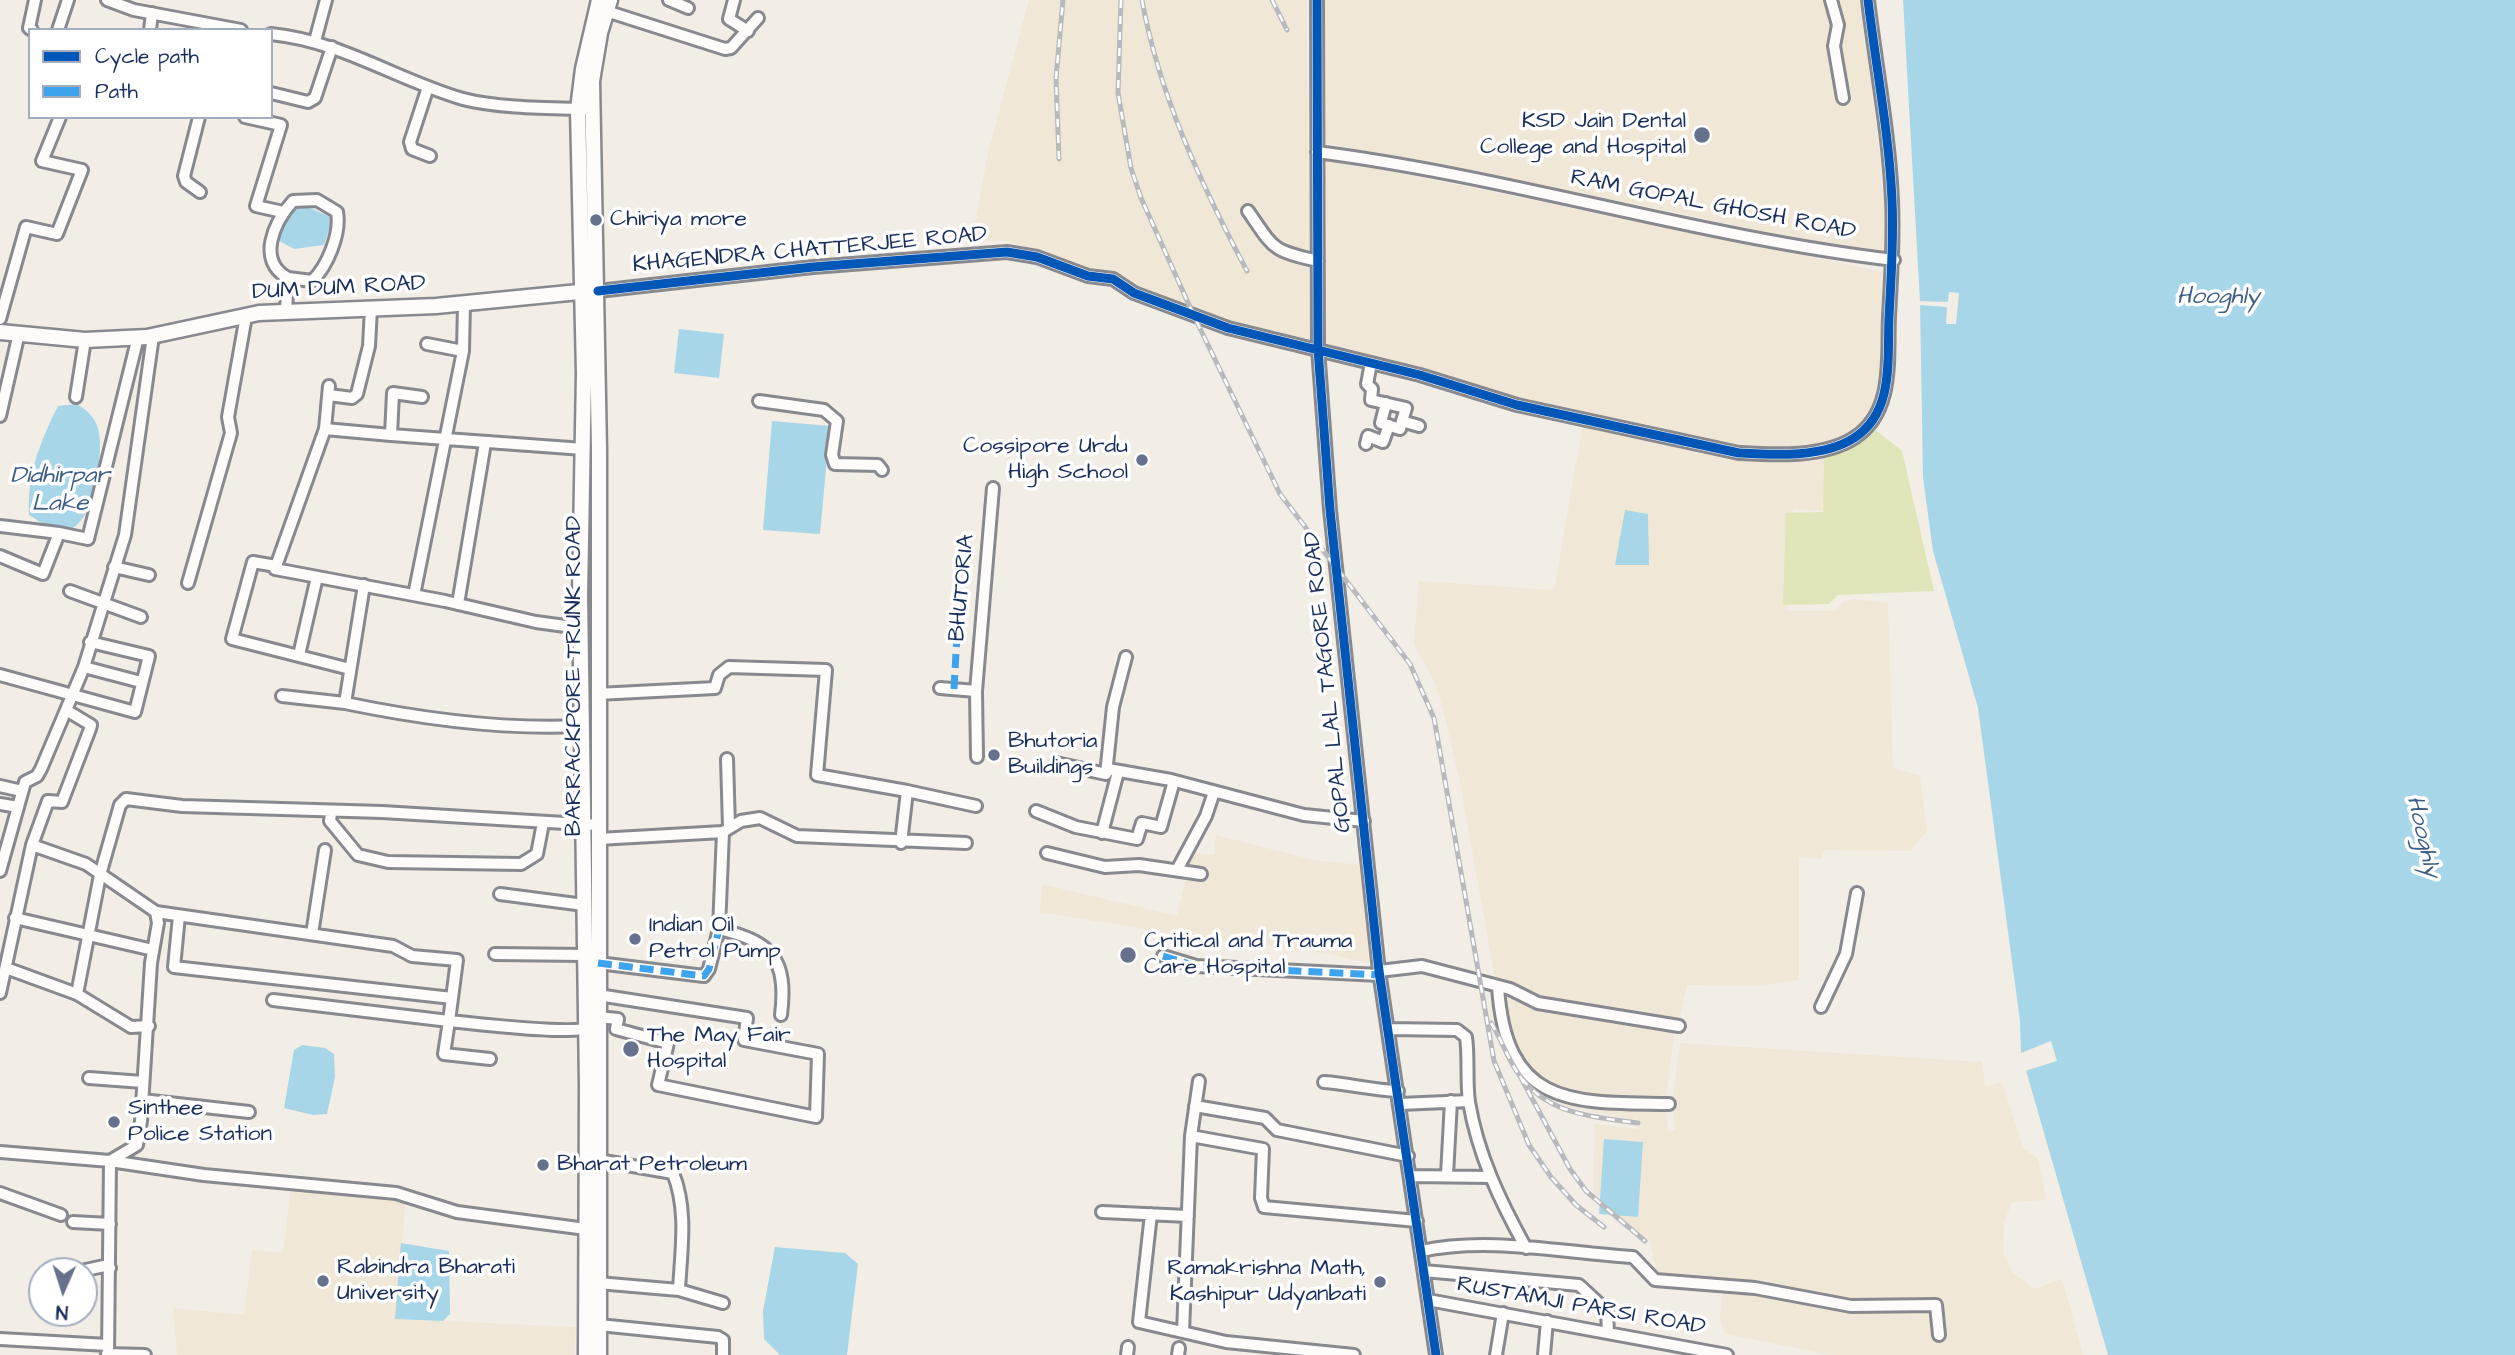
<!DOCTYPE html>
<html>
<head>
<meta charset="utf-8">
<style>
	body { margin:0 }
	#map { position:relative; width:2515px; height:1355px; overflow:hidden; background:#f2ede5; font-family:"Architects Daughter",sans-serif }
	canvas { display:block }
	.legend { position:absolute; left:28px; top:28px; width:245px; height:91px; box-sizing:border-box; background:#fff; border:2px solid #a4acbf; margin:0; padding:9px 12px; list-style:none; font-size:21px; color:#1b2f5e }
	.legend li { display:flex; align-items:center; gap:14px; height:35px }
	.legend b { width:35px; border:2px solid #a4acbf }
	.north { position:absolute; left:28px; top:1257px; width:70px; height:70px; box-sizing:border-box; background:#fff; border:2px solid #a4acbf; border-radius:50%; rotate:183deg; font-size:19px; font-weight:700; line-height:28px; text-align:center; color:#1b2f5e }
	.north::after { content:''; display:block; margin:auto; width:24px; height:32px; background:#66728d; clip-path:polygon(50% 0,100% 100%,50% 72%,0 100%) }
</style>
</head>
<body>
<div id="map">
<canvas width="2515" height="1355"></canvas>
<ul class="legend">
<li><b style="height:9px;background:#0057b8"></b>Cycle path</li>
<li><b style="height:9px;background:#3da3ed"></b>Path</li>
</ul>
<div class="north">N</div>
</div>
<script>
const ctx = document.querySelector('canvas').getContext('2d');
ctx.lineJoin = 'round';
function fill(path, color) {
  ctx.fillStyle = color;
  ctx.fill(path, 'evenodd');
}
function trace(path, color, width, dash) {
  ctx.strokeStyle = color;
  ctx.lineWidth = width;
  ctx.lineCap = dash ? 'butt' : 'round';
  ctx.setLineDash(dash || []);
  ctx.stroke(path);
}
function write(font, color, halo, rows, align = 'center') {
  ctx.font = font + ' "Architects Daughter",sans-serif';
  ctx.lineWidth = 7;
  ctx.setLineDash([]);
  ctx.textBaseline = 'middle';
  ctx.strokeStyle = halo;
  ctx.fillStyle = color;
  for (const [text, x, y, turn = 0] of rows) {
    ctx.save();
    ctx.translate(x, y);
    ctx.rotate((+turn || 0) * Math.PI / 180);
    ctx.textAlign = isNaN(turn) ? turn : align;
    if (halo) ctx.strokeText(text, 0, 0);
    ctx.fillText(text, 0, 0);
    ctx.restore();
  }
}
fill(new Path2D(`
	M1029,0H1307L1310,339L1232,325L1166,297L1008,241H972L988,153Z
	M1322,0H1861L1880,156L1887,251L1784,237L1684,214L1323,143Z
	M1317,152L1400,173L1883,272L1882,386L1868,419L1851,436L1812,446L1745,449L1660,434L1521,402L1474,386L1320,346Z
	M1583,424L1719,453L1782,461L1824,457V511L1793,509L1787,611H1835L1843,602L1854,599L1888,603L1893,768L1920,776L1927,831L1910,851L1824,850L1821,859L1799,857V980L1756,986L1687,985L1678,1024L1539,1005L1496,984L1459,778L1444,713L1436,685L1414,644L1419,581L1554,590Z
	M1216,835L1314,860L1361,865L1369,963L1329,954L1187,936L1040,912L1042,884L1177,916L1192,853L1214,855Z
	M1497,991L1511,995L1540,1012L1675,1029L1666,1097L1668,1132L1675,1130L1672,1104L1680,1043L1982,1062L1985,1086L2002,1082L2023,1148L2038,1159L2046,1200L2012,1202L2004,1222L2003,1253L2013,1273L2035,1289L2062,1279L2083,1355H1830L1725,1334L1720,1319L1723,1284L1658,1277L1650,1241L1611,1210L1593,1190L1595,1124L1640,1129L1637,1120L1567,1107L1539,1088L1511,1050L1496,1016Z
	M291,1186L406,1197L395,1319L576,1327L574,1355H177L173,1308L244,1315L252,1250L283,1253Z`), '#f1e7d6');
fill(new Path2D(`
	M1873,428L1902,451L1934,591L1838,595L1829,604L1783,605L1786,513L1823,512L1824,457L1859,444Z`), '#e0e6b9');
fill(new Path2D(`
	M1903,0H2515V1355H2108L2021,1053L2020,1021L1978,708L1933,551L1923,477L1920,301Z
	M301,204L333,218L324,245L294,249L274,238L289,205Z
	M679,329L724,334L719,378L674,373Z
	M77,404C88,411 97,419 99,433C103,457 95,529 63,531C50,532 40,521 29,515C27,474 40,442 58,406Z
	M772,421L830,426L820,534L763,530Z
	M1625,510L1648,514L1649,565H1615Z
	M302,1045L325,1048L334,1054L335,1077L327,1114L313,1115L284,1108L294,1050Z
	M1604,1139L1643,1142L1638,1217L1599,1214Z
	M401,1243L449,1251L450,1314L443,1321L395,1319Z
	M775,1247L845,1253L858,1264L847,1355H780L764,1339L763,1311Z`), '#a8d6e9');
fill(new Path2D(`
	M1949,292L1959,293L1956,324H1946L1947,307L1920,305V301L1948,302Z
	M2051,1041L2057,1061L2025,1071L2021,1053Z`), '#f2ede5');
const minor = new Path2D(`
	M107,0L134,10L241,30
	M669,0L688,8
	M734,0L729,19L748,31
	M1317,0L1318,349L1330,510L1379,971L1436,1355
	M1831,0L1838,25L1834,46L1843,98
	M606,11L725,49L731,48L758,18
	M32,30L29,28L35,0
	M58,30L68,0
	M150,30L152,13
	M271,34C341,41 397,80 463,99C497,108 549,108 585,109
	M315,41L326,0
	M428,87L410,142L412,149L430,156
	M271,93L308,102L315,98L332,47
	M199,117L184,176L186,182L200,192
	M245,117L281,125L256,206L283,212
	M1317,152C1511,177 1699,237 1894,260
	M1248,211C1275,250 1271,250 1318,261
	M598,291L813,267L1007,252L1037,257L1088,276L1113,279L1134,293L1228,328L1420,375L1517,405L1739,453C1774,455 1823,458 1854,438C1895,412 1887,358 1889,317C1891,277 1894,240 1892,200C1889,133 1876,67 1868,0
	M286,310L288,278L312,281C327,267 341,234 337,212L317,200L293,201C274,222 256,261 288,278
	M0,319L26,227L57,234L82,170L42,161L60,117
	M427,344L463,351
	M1371,363L1367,384L1372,389L1371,400L1406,408L1402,421L1419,426
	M329,395L352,398L357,394L369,346L371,308
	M76,397L85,340
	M422,397L393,393L391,435L325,429L275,569L445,601L536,622L580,628
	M759,401L824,410L837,421L832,455L835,464L878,465L882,470
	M1386,403L1381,423L1400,429L1402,421
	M0,416L19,333
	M325,429L329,386
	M391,435L584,449
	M1366,444L1368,436L1383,442L1389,425
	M0,526L59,533L43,574L0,556
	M59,533L88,539L138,337
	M276,566L253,562L232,639L350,669
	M114,567L149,575
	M188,583L231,433L228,417L246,316
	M364,585L345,703C422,719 503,730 581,726
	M70,591L141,617
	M414,595L463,351L464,303
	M458,604L485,443
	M299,655L317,577
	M84,667L141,682
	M0,675L135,712L149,656L90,642
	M940,688L976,691L993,488
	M976,691L977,757
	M597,694L715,688L719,675L729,667L826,670L817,775L907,791L901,843
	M282,696L345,703
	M727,759L729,827
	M1056,763L1106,774L1113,707L1126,657
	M1108,769L1171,780L1304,815L1364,821
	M0,786L22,791
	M907,791L976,806
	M0,804L18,807
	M1036,811L1076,827L1137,839L1142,823L1161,827L1174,781
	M331,813L330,821L358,855L388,862L521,864L537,854L543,823
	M723,832L741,821L760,818L797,836L966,843
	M1102,833L1118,772
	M598,839L723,832L719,929C772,942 788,959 781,1015
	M32,845L86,864L156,912L158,923L151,963L141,1121L137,1145L110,1161L108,1355
	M1047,853L1105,867L1139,865L1201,874
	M1177,870L1206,816L1214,792
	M0,871L25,782L37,776L41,769L66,710
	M500,894L584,905
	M156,912L393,946L412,956L457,960L449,1021C473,1023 575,1036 591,1027
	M179,916L174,967L452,998
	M15,918L153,950
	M312,934L325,850
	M495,954L585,955
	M1163,956L1196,966L1380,975
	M598,963L704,976L709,969L719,929
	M6,968L77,994L131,1027L149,1026
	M1379,971L1422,966L1510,989L1538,1003L1679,1026
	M1498,987C1506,1106 1570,1103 1669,1104
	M0,993L32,845L48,801L62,802L90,729L91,725L66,710L84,667L125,535L153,336
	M77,994L100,875L120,805L126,799L182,806L382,812L598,825
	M273,1000L449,1021L444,1054L490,1059
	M1821,1007L1846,954L1857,893
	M598,1017L618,1019L616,1029L668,1043L658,1085L816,1117L818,1054L744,1040L747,1018L598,995
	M1388,1029L1457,1030L1466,1037C1469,1058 1466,1081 1469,1102C1478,1155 1500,1201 1526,1248
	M89,1078L143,1082
	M1324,1082C1350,1084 1372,1090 1398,1091
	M142,1100L249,1112
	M1400,1104L1469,1101
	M1195,1106L1265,1118L1277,1130L1408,1156
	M1191,1136L1263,1149L1261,1198L1264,1207L1417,1221
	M0,1152L110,1161L204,1175L396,1193L457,1212L586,1229
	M598,1160L673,1173C688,1210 681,1251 679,1290
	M1447,1175L1451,1101
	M1410,1176L1490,1177
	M0,1193L61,1215
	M1102,1212L1188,1216
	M1151,1214L1139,1322L1226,1342L1354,1355
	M73,1222L110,1224
	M1421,1251C1489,1236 1564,1253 1633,1257L1655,1280L1755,1288L1851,1306L1936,1305L1939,1335
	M81,1271L104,1266L110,1268
	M1424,1271L1579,1285L1607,1311L1608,1333
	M598,1283L679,1290L723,1303
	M1428,1300L1727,1355
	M599,1325L718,1337L723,1340V1355
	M1183,1332L1191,1136L1199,1081
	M0,1339L108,1345
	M107,1354L145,1355
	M1127,1355L1128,1347
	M1178,1355L1179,1348
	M1496,1355L1503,1313
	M1544,1355L1547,1321`);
const major = new Path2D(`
	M0,332L85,340L147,337L259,313L436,306L589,291
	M586,1355L587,1086L580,595L584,373L578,109L583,69L599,0
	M599,1355V450L592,81L600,33L610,0`);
trace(minor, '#88898f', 16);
trace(major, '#88898f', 19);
trace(minor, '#fdfcfb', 10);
trace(major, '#fdfcfb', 14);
const rail = new Path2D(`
	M1121,0L1118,93L1131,168L1141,198L1194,316L1280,494L1410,664L1434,718L1494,1061L1529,1145L1551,1177L1576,1205L1604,1227
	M1142,0C1159,95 1202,186 1247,271
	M1272,0L1287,30
	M1059,159L1056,78L1063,0
	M1491,1023C1502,1040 1508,1060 1520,1076C1548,1115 1595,1117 1638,1123
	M1520,1076L1570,1169L1586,1191L1645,1241`);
trace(rail, '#b7b9bd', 5);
trace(rail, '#fff', 2.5, [8]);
trace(new Path2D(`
	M954,689L958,617
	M1163,956L1196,966L1380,975
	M598,963L704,976L709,969L719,929`), '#3da3ed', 7, [14, 7]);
trace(new Path2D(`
	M1317,0L1318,349L1330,510L1379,971L1436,1355
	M598,291L813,267L1007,252L1037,257L1088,276L1113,279L1134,293L1228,328L1420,375L1517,405L1739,453C1774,455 1823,458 1854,438C1895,412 1887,358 1889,317C1891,277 1894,240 1892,200C1889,133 1876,67 1868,0`), '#0057b8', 9);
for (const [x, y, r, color] of [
	[1702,135,9,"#66728d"],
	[596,220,7,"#66728d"],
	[1142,460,7,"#66728d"],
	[994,755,7,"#66728d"],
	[635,939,7,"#66728d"],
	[1128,955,9,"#66728d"],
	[631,1049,9,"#66728d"],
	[114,1122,7,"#66728d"],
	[543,1165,7,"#66728d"],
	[323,1281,7,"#66728d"],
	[1380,1282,7,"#66728d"]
]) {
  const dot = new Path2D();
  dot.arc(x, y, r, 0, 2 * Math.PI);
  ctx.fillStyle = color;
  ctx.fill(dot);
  trace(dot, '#fff', 2.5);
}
write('23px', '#1b2f5e', '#fff', [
	["KSD Jain Dental",1686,122,"right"],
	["College and Hospital",1686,148,"right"],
	["Chiriya more",610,220],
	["Cossipore Urdu",1128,447,"right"],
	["High School",1128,473,"right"],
	["Bhutoria",1008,742],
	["Buildings",1008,768],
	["Indian Oil",649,926],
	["Petrol Pump",649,952],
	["Critical and Trauma",1144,942],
	["Care Hospital",1144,968],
	["The May Fair",647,1036],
	["Hospital",647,1062],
	["Sinthee",128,1109],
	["Police Station",128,1135],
	["Bharat Petroleum",557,1165],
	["Rabindra Bharati",337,1268],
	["University",337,1294],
	["Ramakrishna Math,",1366,1269,"right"],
	["Kashipur Udyanbati",1366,1295,"right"]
], 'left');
write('23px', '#1b2f5e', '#fff', [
	["RAM GOPAL GHOSH ROAD",1713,206,11],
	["KHAGENDRA CHATTERJEE ROAD",810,251,-5],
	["DUM DUM ROAD",339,289,-3],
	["BHUTORIA",963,588,-85],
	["BARRACKPORE TRUNK ROAD",575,676,-90],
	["GOPAL LAL TAGORE ROAD",1329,682,-96],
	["RUSTAMJI PARSI ROAD",1581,1307,10]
]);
write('italic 24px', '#3c5e88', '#fff', [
	["Hooghly",2218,298],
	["Didhirpar",60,477],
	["Lake",60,505],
	["Hooghly",2422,837,77]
]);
</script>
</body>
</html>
